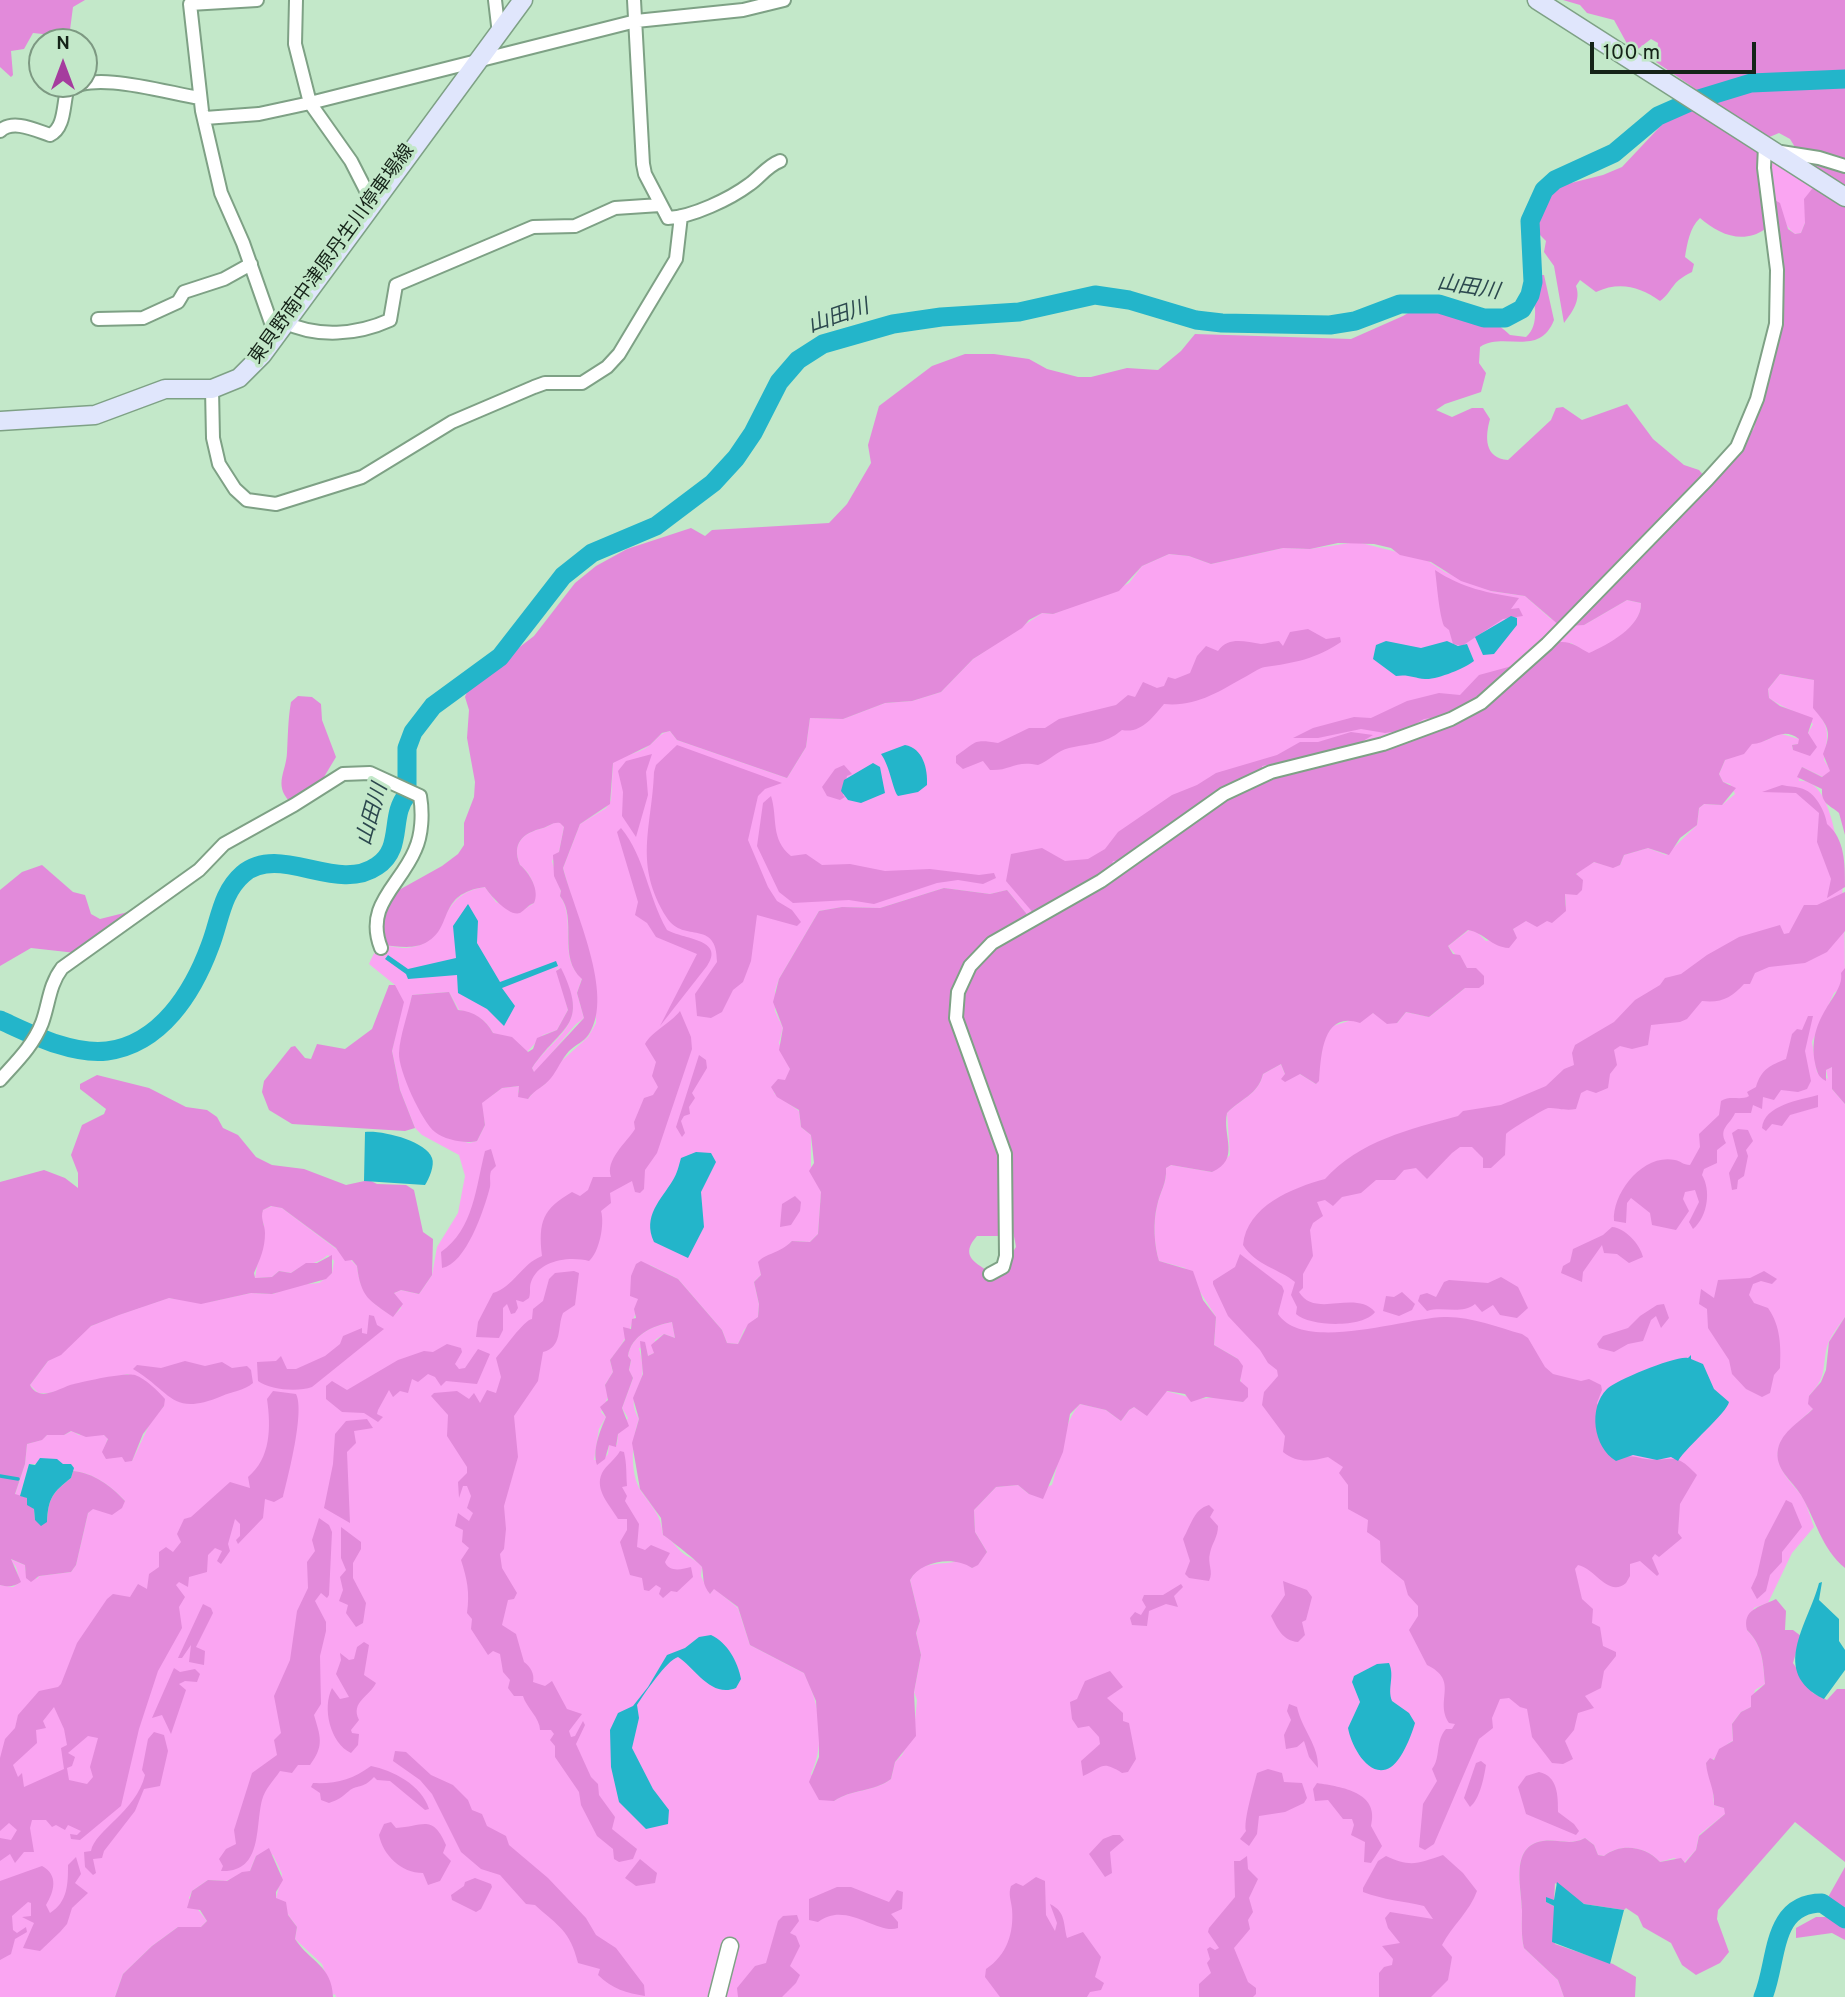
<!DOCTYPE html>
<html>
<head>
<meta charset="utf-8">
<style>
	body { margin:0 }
	#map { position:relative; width:1845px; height:1997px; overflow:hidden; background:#c3e8c9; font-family:Overpass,sans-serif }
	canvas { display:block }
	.north { position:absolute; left:28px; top:28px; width:70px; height:70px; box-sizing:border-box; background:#c3e8c9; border:2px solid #7d9982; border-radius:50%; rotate:0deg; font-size:19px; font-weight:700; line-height:28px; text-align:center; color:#152318 }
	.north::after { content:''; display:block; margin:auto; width:24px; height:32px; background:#a53c9e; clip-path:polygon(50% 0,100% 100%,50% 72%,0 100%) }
	.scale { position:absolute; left:1590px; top:42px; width:166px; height:32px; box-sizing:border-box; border:4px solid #152318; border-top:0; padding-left:9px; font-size:21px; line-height:24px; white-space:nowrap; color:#152318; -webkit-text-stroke:5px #c3e8c9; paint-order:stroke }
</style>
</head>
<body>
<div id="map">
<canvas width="1845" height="1997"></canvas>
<div class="north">N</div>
<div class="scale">100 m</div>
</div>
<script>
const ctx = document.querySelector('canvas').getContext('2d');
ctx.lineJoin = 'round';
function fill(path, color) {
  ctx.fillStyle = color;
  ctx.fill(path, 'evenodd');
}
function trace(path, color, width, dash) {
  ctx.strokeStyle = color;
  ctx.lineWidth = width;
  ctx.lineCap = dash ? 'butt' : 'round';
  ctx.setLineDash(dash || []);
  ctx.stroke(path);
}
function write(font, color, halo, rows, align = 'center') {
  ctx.font = font + ' Overpass,"Noto Sans JP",sans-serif';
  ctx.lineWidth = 7;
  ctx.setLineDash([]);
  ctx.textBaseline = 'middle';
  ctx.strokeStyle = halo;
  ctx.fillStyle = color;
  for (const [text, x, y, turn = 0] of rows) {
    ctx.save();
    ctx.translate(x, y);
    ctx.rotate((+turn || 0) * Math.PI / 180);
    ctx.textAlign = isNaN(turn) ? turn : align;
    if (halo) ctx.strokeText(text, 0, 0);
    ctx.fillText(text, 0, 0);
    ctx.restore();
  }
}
fill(new Path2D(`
	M1774,159L1820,189L1805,199V223L1801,233L1795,234C1778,221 1759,177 1774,159Z
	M1357,542L1425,559L1445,572L1491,591L1525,596L1551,619L1584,625L1627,600L1641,603C1642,628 1608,645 1589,654L1571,643L1453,715L1127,860L1030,918L1007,890L990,894L944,888L880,908L842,907L819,911L779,979L775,991V1011L783,1028L779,1043L790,1069V1075L774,1093L799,1111L801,1127L811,1135V1166L821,1192L818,1234L810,1242L792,1241C782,1252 770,1258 760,1269L761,1275L754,1282L759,1304L758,1317L744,1330L738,1344L727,1343L722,1330L678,1279L650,1265C637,1301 636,1331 610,1360L613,1372L605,1385L609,1395L601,1412L606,1417L599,1429L594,1460H602L608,1454L609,1444L617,1445L618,1434L628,1418L622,1408L633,1378L629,1371L631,1360L628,1356C631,1335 654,1325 672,1322L675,1338L664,1334L655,1340L654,1353L648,1356L646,1349L639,1348C641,1356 644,1369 642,1376C637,1394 628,1400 639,1419C632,1438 629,1473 641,1491C652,1507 661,1514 663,1535C673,1540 675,1547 684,1554C691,1559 696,1559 702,1567L701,1576L710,1594L714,1588L738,1608L750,1645L804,1673C820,1704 826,1742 811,1774L834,1801C851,1789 874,1792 891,1779L895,1762L902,1755L914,1731L917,1700L914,1692L921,1655L916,1633L920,1621L910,1580C922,1558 941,1567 962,1560L972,1568L987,1552L975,1532L974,1510L996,1487L1018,1485L1029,1494L1052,1485C1060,1460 1063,1421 1080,1404L1106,1410L1121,1421L1129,1410L1134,1407L1147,1415L1166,1391L1196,1399L1224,1397L1243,1402L1238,1359L1214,1345L1216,1317L1185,1268L1159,1261C1154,1245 1153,1223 1157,1206C1160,1191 1167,1184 1166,1168L1171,1165L1212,1172L1230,1155L1227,1113C1240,1099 1258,1095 1263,1074L1281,1064L1285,1074H1300L1316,1084L1324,1038L1333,1026L1373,1013L1397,1023L1406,1012L1429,1017L1465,988L1473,968H1467L1448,946L1469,930L1477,932L1486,941L1514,934L1513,929L1518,924L1566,906L1565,894L1570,893L1578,870L1594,862L1613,867L1620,865L1624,855L1648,848L1666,855L1697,825L1699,808L1704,804L1722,805L1735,794L1730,784L1723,782L1719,774L1725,760C1735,756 1742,748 1751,744C1765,739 1763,744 1778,733L1799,739V744L1792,745L1793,750L1811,739L1808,733L1813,724C1799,711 1784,709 1769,698L1768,689L1780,674L1814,680L1815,710C1832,728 1827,739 1824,760L1831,771L1823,777L1802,767L1799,781C1845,775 1845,930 1845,968L1841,988L1834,993L1812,1042L1817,1072L1828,1079L1826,1070L1832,1067V1089L1845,1104V1317C1838,1327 1828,1339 1826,1351C1822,1374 1826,1377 1809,1396L1813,1409C1803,1418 1794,1425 1786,1435C1767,1456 1785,1476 1799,1492C1807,1501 1810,1517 1814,1527L1792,1553L1768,1603L1754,1608L1747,1630C1763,1646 1763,1662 1765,1684L1755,1690L1751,1707L1741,1712L1732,1724L1733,1741C1721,1746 1719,1759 1706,1763L1713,1789L1714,1805L1725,1808V1814L1699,1835L1696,1850L1684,1863L1674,1858L1660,1862C1645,1846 1621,1843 1604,1856L1598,1855L1594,1845L1585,1838C1570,1846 1559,1839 1543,1841C1509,1846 1522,1888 1522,1910C1522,1923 1521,1935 1524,1948L1558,1980L1564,1997H336L335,1994L333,1995L322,1964L295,1939L297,1927L276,1898L282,1874L273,1855L266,1852L256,1856L250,1871L226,1881L208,1880L192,1891L189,1898L207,1921L201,1927H178L152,1946L123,1974L115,1997H0V1585L13,1587L20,1582L16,1567L10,1559L25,1565V1570L37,1579L39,1576L71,1572L76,1565L88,1513L92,1509L125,1501C111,1486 94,1473 73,1471L71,1464H29L20,1496L15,1495L25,1464L27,1444L41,1440L47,1435H64L72,1431L79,1435H104L108,1438L105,1447L132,1461L152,1419L164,1406L128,1374L49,1393H38L30,1385L48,1361L91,1326L115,1316L168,1298L209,1302L251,1293L273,1294L296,1285L319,1283L332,1273L334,1261L328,1255C317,1265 304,1263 291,1273L279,1271L272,1277L255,1278L264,1225L260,1216L263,1210L272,1206L282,1208L351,1260L357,1266C360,1293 371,1303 393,1316L401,1308L394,1293L401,1290L419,1294L432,1275L437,1247L458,1213L465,1176L459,1155L422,1135L415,1128L400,1090L392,1051L396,1032L395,985L369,964C382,933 388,952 413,947C451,940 435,894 485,887L496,902L520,912L534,903C537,889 532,874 520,865C511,843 523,833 543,828C550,826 552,822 560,822L564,827L559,852L552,861L561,892L560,896C577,919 557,958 582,978L577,993L584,1018L575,1025L537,1071L534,1073L532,1068C551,1039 585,1027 568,987C565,979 564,973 557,968L568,1010L557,1030L543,1035L527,1052L519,1044L493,1033C485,1018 475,1014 459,1010L449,992L412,995L408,1017L444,1136L469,1143L477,1141L485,1125L481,1103L502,1088L520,1086L518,1092L528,1099L535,1090L545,1084L556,1066L588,1037L596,1023L595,979L563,868L580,824L606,808L611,800L613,763C623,754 640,754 651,744C658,738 660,733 670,731L677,740L787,778L806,747L810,718L843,719L885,703L912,701L941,692L973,659L1042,613L1053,614L1119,588L1129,583L1142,566L1169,554L1189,556L1211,564L1283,548L1310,549Z`), '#faa5f2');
fill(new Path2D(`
	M0,0H85L73,7L70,30L62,36L33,33L24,49L11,51L13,75L11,77L0,67Z
	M1563,0H1845V188L1801,157L1790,139L1779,133L1767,138L1656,62L1658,43L1651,39L1638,49H1630L1614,20L1587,13L1580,5Z
	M1691,105L1761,150L1768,216L1765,229C1743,245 1718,234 1700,218C1690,227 1687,244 1685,257L1694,264L1692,272C1669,283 1674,291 1660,301C1640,287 1620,281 1596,292L1580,280L1576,286C1581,300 1573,311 1564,323L1554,266L1544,252L1546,241L1539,234V210L1559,186L1603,175L1622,167L1670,116Z
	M1812,189H1820L1845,205V835L1839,813C1830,805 1821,804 1822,789L1797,777L1802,767L1822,777L1830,771L1823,754C1832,732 1829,727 1813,708L1814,680L1780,674L1768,689L1769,698L1780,706L1813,718L1808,733L1817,747L1810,756L1793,750L1792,745L1798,744L1799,739C1781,725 1770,743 1752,744L1744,754L1725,760L1719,774L1723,782L1736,788L1722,805L1704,804L1699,808L1697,825L1680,838L1669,855L1648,848L1624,855L1620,865L1613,868L1594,862L1576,874L1583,880L1582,890L1577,895L1565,894L1566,911L1552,923L1547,921L1537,927L1526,921L1513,929L1517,938L1509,948C1491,947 1485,933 1468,930L1448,946L1453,954L1460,955L1467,968H1476L1484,976V984L1479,988H1465L1429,1017L1406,1012L1397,1023L1387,1024L1373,1013L1360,1023C1322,1010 1321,1056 1319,1081L1316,1084L1300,1074L1285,1082L1281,1079L1285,1074L1281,1064L1263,1074C1258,1095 1240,1099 1227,1113C1222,1137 1241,1159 1212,1172L1171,1165L1166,1168C1167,1184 1160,1191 1157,1206C1153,1222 1154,1245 1159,1261L1193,1271L1203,1300L1216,1317L1214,1345L1238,1359L1243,1366L1240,1381L1248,1388V1397L1243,1402L1206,1397L1191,1402L1185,1394L1167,1391L1147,1416L1134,1407L1129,1410L1121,1421L1106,1410L1080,1404L1070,1414L1063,1452L1043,1499L1029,1494L1018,1485L996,1487L974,1510L975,1532L987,1552L978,1565L972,1568C955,1556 921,1560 910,1580L920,1621L916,1633L921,1655L914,1692L916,1736L895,1762L891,1779C874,1792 851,1789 834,1801L819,1800L809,1782L819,1757V1743L816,1701L804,1673L750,1645L738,1607L714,1589L710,1594C702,1584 704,1579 702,1567C701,1564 668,1538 663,1535L661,1518L640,1489L632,1443L639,1419L633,1398L643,1374L640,1341L645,1342L648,1356L654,1353L651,1345L664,1334L675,1338L672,1322C654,1325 631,1335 628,1356L631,1360L629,1370L633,1378L622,1408L629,1426L618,1434L616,1447L609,1445L605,1459L597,1465C592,1450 600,1431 606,1417L600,1407L608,1400L605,1385L613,1372L610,1360L625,1340L623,1327L631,1329L632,1319L636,1318L634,1309L638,1299L630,1296L631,1276L636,1264L641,1261L678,1279L722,1330L727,1343L738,1344L748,1324L758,1317L759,1304L754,1282L761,1275L758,1262C766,1253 779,1254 792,1241L810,1242L818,1234L821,1192L809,1171L814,1163L811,1135L801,1127L799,1110L777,1097L771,1087L778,1079L785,1080L790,1069L779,1050L783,1028L773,1002L779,979L819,911L842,907L880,908L944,888L990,894L1007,890L1030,918C1018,925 1004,930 993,938C914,994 975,1064 995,1131C1006,1164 1003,1201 1003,1236H977C960,1255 974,1262 988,1271L989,1276L998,1275L1016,1247C1014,1232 1008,1217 1007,1201C1004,1174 1009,1150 999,1123C987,1092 949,1025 962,994C967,981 974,968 984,958C1017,924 1065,908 1104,882C1151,852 1193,810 1244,787C1313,755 1391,752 1460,718C1485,705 1545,644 1560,642C1571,641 1580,648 1589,653C1607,645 1642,627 1641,603L1627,600L1584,625L1568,626L1671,520L1693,505L1710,480L1742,447L1754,428L1770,363L1781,301L1771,198L1780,203L1788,229L1795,234L1801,233L1805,223L1804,199Z
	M1540,275H1544L1554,320C1539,358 1504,331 1480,347L1479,363L1486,373L1481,392L1445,404L1436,410L1452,417L1472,408H1483L1490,419C1485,437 1484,458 1508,460L1551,420L1556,408L1563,407L1582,420L1627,404L1653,439L1684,465L1699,470L1705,477L1560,626L1525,596L1491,591L1461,581L1431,562L1400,555L1391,548L1374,544L1338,543L1310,549L1283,548L1211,564L1189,556L1169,554L1142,566L1119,591L1053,614L1042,613L1029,620L1022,628L973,659L941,692L912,701L885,703L843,719L810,718L806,747L787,778L677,740L670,731L662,733L650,745L613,763L610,804L580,824L563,868C574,911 615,994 589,1034C584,1042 575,1045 569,1051C561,1060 558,1069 551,1078C544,1087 535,1089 528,1099L518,1097L519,1086L502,1088L482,1103L485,1125L477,1141C466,1144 445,1140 435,1132C422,1122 398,1070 399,1053C400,1035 408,1014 412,995L449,992L458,1010C474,1011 486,1020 493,1033L512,1037L528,1052L533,1049L537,1038L557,1030L568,1010L556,971L561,968C590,1027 561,1025 532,1068L534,1072L584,1018L577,993L582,979C557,957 578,919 560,896L561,891L554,876L553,855L559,852L564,827L560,823C552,822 550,826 543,828C523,833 511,843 520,865C530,873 540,891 534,903C528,905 525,910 520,913C509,917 490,895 485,887C436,894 454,927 427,942C414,950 397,946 382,945L379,939L384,904L390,895L442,866L458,854L464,845V823L474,797L475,782L467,738L469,710L465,697L469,686L534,636L575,583L596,566L627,549L691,528L705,536L712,530L829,523L847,504L871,463L868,445L879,406L932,366L965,354H994L1029,359L1047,369L1078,377H1091L1127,368L1158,370L1181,351L1195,334L1351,339L1403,316L1408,313L1406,302L1414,300C1451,303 1484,310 1510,335L1526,337C1541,325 1534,298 1530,282Z
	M1435,570C1462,588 1488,593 1519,598L1511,609L1519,608L1523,616L1503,619L1462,646L1453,644L1449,630L1444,626C1439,613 1437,585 1435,570Z
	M1308,629L1326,639L1340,637L1341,642C1316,659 1294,663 1265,667C1259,668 1251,674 1245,677C1218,692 1196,707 1164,704C1153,717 1141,734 1122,730C1104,745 1090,743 1069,748C1058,750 1049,761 1038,765C1014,760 1011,771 990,770L983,761L963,769L956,763V756C977,742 972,739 998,743L1029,728H1045L1059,719L1116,705L1128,695L1135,697L1143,682L1157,688L1164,686L1168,677L1175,679L1190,673L1197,656L1206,646L1218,651C1229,636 1245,642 1261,644C1266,644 1274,641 1279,641L1283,646L1290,632Z
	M1512,666H1520L1494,688L1453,715L1424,719L1405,730L1385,733L1361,729L1318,738H1293L1313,728L1354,717L1371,718L1407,701L1439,693L1460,695L1479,675Z
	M298,696L312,697L321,704L322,720L336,757L318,787L289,801C274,784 286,772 287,753C288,735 288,719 291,702Z
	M1351,732L1373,735L1353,747L1262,766L1263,772L1127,860L1113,861L1109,873L1035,915L1006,881L1011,854L1042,848L1065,861L1088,859L1105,849L1118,832L1172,795L1197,785L1216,773L1277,755L1300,742H1318Z
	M677,745L782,783L765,789L758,796L748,840L768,887L777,901L792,910L801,922L797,926L757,915L751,961L743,982L733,990L722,1012L711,1018L697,1016L695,994L717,962C717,918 684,944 667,918C633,864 652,828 654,772L656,765Z
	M652,754L646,772L648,795L636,837L622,816L623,792L618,771L626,761Z
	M844,765L852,774L847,776L843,795L845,797L840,800L827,796L822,787L835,769Z
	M1782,785C1789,787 1794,786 1800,788C1815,791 1825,811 1827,824C1845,839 1845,863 1845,887L1827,898L1831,879L1817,842L1819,813L1796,793L1762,792Z
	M771,796C778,818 770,839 791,856L806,854L822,865L850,864L885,871L930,869L979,875L994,873L996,878L983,884L958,880L937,883L874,904L849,900L793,903L779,892L757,846L763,803Z
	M621,828C645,857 648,897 667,930C682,939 726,939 707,966L660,1026L697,954L656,937L647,923L635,915L638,902L617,832Z
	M42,865L73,892L85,895L91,914L100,919L128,912L124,921L76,953L31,948L0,966V890L22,872Z
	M1845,892V931L1827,952L1805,963L1769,967L1755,973L1750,984H1744C1731,998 1722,1003 1702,1001L1687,1019L1680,1022L1651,1025L1648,1045L1632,1049L1620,1046L1614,1050L1617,1065L1610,1074L1608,1088L1596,1093L1587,1090L1581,1093L1576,1109C1565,1111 1559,1108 1548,1108C1544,1109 1508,1131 1506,1134L1505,1155L1491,1168H1483V1158L1472,1147H1460L1452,1153L1427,1179L1416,1168L1404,1170L1395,1180H1376L1361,1193L1342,1197L1333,1206L1325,1200L1317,1202L1323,1216L1313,1223L1310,1230L1313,1256L1303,1274V1288L1299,1292C1315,1319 1355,1289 1375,1312C1364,1328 1310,1327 1296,1314L1297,1307L1291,1295L1295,1282C1280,1269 1256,1266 1243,1245C1247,1206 1292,1188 1325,1179C1359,1141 1410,1129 1458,1116L1463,1111L1501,1105L1546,1086L1564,1069L1574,1065L1572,1053L1575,1045L1614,1022L1635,1000L1660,985L1665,978L1681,974L1707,955L1739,937L1780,925L1784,934L1789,933L1804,905H1817Z
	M1845,968V1104L1832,1089V1067L1826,1070V1081C1818,1077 1817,1072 1815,1063C1806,1015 1845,996 1841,973Z
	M389,985H395L404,1002L392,1051L400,1090L415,1128L405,1131L292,1124L269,1110L262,1092L264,1081L291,1047L295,1046L305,1058L311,1059L317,1044L345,1049L372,1029Z
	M680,1011L691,1037L692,1049L657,1153L645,1170L644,1189L640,1193L635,1192L632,1181L610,1193L611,1203L601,1211C605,1224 599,1253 589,1261C569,1256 539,1260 531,1282C529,1287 531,1292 529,1298L523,1302L516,1300L518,1308L515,1313L511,1314L507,1304L503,1308V1330L499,1338L476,1337L478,1322L493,1293C514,1287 521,1264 542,1256C538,1221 543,1209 572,1192L580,1196L588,1190L593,1177H611C605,1160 626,1143 635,1129L634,1122L644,1098L653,1095L658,1087L652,1076L656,1062L645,1044C651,1032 671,1023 680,1011Z
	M1808,1016H1813L1805,1051L1811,1081L1807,1089L1798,1092L1781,1090L1774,1100L1763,1097L1762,1109L1753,1105L1751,1113H1735C1730,1125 1718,1128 1726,1143L1717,1150V1163L1704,1169L1702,1175C1711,1190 1708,1216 1693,1229L1689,1222L1699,1202L1695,1190L1685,1192L1683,1199L1689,1211L1676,1230L1652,1225L1650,1213L1631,1198L1627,1203L1626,1223L1614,1221C1612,1193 1643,1153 1675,1160C1681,1161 1683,1165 1690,1165L1700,1147L1699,1134L1719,1115L1721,1101C1730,1095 1741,1101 1749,1096L1747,1092L1756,1087C1761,1069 1771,1065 1786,1059L1792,1034L1797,1029L1802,1030Z
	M699,1055L706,1060L707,1068L692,1093L695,1098L689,1107L690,1114L684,1116L681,1121L685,1133L682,1137L676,1127Z
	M97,1075L149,1088L186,1107L207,1110L217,1117L223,1128L238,1135L256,1157L272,1165L304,1169L346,1185L369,1180L377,1184L406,1185L414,1190L423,1232L433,1239L432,1275L419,1294L401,1290L394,1293L403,1304L393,1317C369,1300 361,1298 357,1266L352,1260L345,1261L336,1248L282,1208L271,1206L263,1210C260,1219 265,1224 265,1233C265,1249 260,1259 254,1273L255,1278L272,1277L279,1271L291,1273L306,1263H317L332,1255V1273L326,1279L272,1294L251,1293L201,1304L169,1298L119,1315L91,1326L61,1355L48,1361L30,1385C40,1404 62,1386 74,1384C85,1381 126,1372 135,1375C146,1379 157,1390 165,1399L164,1406L143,1434L132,1461L125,1462L122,1457L106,1459L102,1452L108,1439L104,1435L86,1437L71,1431L64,1435H47L42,1440L27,1444L25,1464L15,1494L28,1498L34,1509L35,1520L47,1522C48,1498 53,1492 71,1478L73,1471C94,1473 111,1486 125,1501L122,1508L112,1515L93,1509L88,1513L76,1565L71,1572L39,1576L31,1582L26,1578L25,1565L11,1559L21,1582C13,1587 9,1587 0,1585V1182L44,1170L65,1178L78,1188V1173L71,1155L82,1125L104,1114L106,1109L80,1089V1084Z
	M1818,1095V1107L1790,1115L1782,1126L1772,1124L1766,1131L1762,1128C1764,1105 1800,1100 1818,1095Z
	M1738,1129L1748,1130L1753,1141L1746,1150L1748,1156L1744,1176L1738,1180L1737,1189L1732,1190L1729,1173L1738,1156L1732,1133Z
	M491,1149L496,1166L491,1171C489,1177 491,1182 490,1187C484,1210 466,1264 442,1268L441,1252C474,1229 476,1186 485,1151Z
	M795,1196L801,1202L800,1211L791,1225L780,1227L782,1204Z
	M1612,1227C1625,1228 1640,1244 1643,1257L1629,1263L1617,1254L1604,1253L1602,1245L1583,1272L1582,1282L1561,1273L1563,1266L1570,1262L1573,1249L1603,1235Z
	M1240,1254L1282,1286L1284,1291L1278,1314C1304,1353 1405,1318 1444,1317C1470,1316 1497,1327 1522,1334L1528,1338L1545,1367L1553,1374L1581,1381L1589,1379L1601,1385L1602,1390L1597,1403L1623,1457C1632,1455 1638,1458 1646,1459C1673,1462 1674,1450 1697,1475L1680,1504L1678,1533L1682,1538L1659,1557L1655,1554L1652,1558L1659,1574L1657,1576L1640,1561L1630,1564V1576L1626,1583C1608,1598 1595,1568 1578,1565L1575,1569L1582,1599L1593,1609L1592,1623L1600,1627L1603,1646L1616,1652V1656L1604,1671L1601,1688L1585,1696L1594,1708L1578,1713L1574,1730L1565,1741L1573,1759L1563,1764L1552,1763L1532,1737L1527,1709L1520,1707L1509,1698L1500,1699L1492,1718L1493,1728L1479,1739L1434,1844L1425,1850L1419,1847L1423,1804L1437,1781L1432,1769C1441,1758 1435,1741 1446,1729H1452L1455,1724L1449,1723C1434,1700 1460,1681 1427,1665L1409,1630L1418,1616V1606L1408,1595L1404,1581L1381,1562L1380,1541L1367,1532L1368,1520L1348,1509V1485L1339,1473L1343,1467L1328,1457C1312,1461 1298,1464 1283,1452L1285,1436L1262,1405L1264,1392L1278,1376L1277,1370L1268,1363L1260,1350L1228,1316L1213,1284V1281L1235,1267Z
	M574,1271L579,1273L575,1305L563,1313C557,1327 563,1347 543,1352L538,1381L514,1416L518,1457L504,1506L506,1529L504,1549L500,1554L502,1568L517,1593L514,1599L508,1600L502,1625L516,1634L524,1662C530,1666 535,1674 533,1682L545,1686L552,1681L567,1709L582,1714L569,1731L571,1737L575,1736L583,1721L585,1725L576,1744L591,1777L598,1784L599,1795L615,1817L612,1829L637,1849L633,1859L619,1862L614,1859L613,1849L597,1836L581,1805L579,1792L555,1757V1746L550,1740L554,1734L551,1730H540C540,1718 526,1707 523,1696H514L508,1688L510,1680L503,1672L500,1654L493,1651L488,1655L471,1629L472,1619L467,1613C470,1592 467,1579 461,1560L469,1548L462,1542L463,1530L455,1526L458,1513L469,1521L473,1513L467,1508L471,1496L467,1486H463L459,1498L458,1482L467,1473V1467L447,1436L448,1415L431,1396L434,1393L457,1391L469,1399L474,1393L480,1403L487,1390L496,1393L501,1377L496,1358C504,1349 524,1320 532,1319L533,1309L543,1301L549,1279L555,1273Z
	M1764,1271L1777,1279L1772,1284L1761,1281L1753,1284L1749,1295L1754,1303L1768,1308C1781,1326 1781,1348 1780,1368L1774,1375L1770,1393L1762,1397L1746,1389L1732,1374L1729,1360L1708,1328L1707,1309L1699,1304L1701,1289L1714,1298L1718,1280L1750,1278Z
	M1501,1277L1518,1287L1528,1308L1517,1318L1500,1315L1493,1305L1482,1312L1475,1304C1461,1315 1443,1306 1427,1311L1418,1301L1420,1295L1427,1293L1436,1297L1444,1282L1449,1280L1488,1283Z
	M1402,1292L1415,1304L1412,1310L1399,1316L1383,1311L1386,1296L1394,1297Z
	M1664,1304L1669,1318L1661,1328L1656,1316L1651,1320L1643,1341L1628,1344L1614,1352L1599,1348L1597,1344L1603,1336L1628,1328L1640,1316L1657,1305Z
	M369,1315L374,1316L377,1325L384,1329L312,1387C298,1392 270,1390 258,1381L257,1362L276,1361L281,1356L287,1369H296L325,1356L340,1344L343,1336L362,1328V1333L367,1334Z
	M1845,1317V1568C1821,1548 1816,1520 1801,1495C1792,1480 1774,1469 1778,1449C1782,1431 1801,1421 1813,1409L1808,1404L1809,1396L1821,1382L1826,1370L1829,1342Z
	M447,1344L461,1348L462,1352L455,1364L459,1369L465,1368L478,1349L490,1354L477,1384L446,1381L441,1386L435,1377L428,1374L418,1382L412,1379L408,1393L400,1391L393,1397L389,1390L378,1410L377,1414L383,1417L378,1422L364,1413L342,1412L326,1399V1386L332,1381L347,1390L398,1360L424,1351L433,1352Z
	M185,1361L205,1366L222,1362L232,1368L247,1366L251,1370L253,1383C245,1390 231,1392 222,1396C171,1417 173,1393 133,1369L137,1365L161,1368Z
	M273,1391L296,1394C305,1411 288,1477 283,1497L274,1502L265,1499L263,1518L238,1544L236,1540L240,1536V1524L235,1519L228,1544L230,1551L221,1564L217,1561L222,1551L215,1548L208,1555L207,1572L189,1577L188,1587L179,1582L176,1585L185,1597L179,1607L182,1628L158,1671L139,1729L121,1806L80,1840L71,1839L70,1834L77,1835L81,1831L68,1825L65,1830L56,1825L52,1827L46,1820H32L30,1828L34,1852H24L15,1863L10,1854L0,1861V1838L11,1840L17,1830L9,1823L0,1831V1758L5,1739L15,1728L18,1715L39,1691L58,1687L61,1684L77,1643L107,1599L113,1594L130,1597L138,1584L147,1589L149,1574L159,1567V1552L166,1547L173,1552L181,1542L177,1534L184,1519L191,1517L230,1482L250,1488L248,1477C271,1458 271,1427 267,1399ZM54,1707L64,1729L67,1745L61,1748L64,1769L24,1787L22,1773L18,1777L13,1765L37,1743L36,1730L46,1728L43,1721ZM88,1736L98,1738L90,1767L93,1777L87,1784L69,1780L67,1768L72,1766L75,1757L68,1753Z
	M367,1419L373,1428L354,1431L356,1443L347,1452L350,1523L324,1508L333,1464L335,1434L346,1421Z
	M620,1451L624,1452C627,1465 626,1473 627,1486L622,1487L627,1496L625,1501L639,1524L637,1547L645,1550L651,1545L670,1553L665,1562C669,1573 683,1569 691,1567L693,1577L677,1592L671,1591L663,1598L659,1594L661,1588L656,1585L649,1591L644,1590L642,1578L630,1575L620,1542L627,1530V1519H618C610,1505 594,1490 602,1473C606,1465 615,1460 620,1451Z
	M1786,1500L1792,1503L1802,1527L1782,1552V1562L1770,1575L1766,1591L1757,1599L1751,1588L1757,1575L1765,1540Z
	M1209,1505L1214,1510L1210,1517L1218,1526C1218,1537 1212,1543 1210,1553C1207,1563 1214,1572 1209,1581L1189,1578L1185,1574L1190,1561L1183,1539C1191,1525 1194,1509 1209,1505Z
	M319,1518L329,1525L332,1532L329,1595L327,1598L321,1593L315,1601L326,1622V1631L320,1656L321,1704L314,1715C320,1736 325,1745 310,1765H298L292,1773L280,1771C274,1780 265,1789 262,1800C255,1827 263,1873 221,1871L223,1866L219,1859L226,1849L236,1844L234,1830L252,1773L277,1755L274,1740L281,1733L274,1696L290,1660L297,1611L308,1588L307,1562L315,1551L312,1540Z
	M341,1527L361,1542V1549L353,1563V1578L366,1603L363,1623L356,1627L346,1613L348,1605L339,1601L343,1590L340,1577L346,1570L341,1558Z
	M1283,1581L1307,1590L1312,1597L1306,1620L1302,1622L1305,1635L1298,1642C1283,1641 1277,1628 1271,1616L1285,1595Z
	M1181,1584L1183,1587L1174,1596L1178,1607L1166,1604L1149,1611L1147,1626L1132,1625L1130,1618L1135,1612L1141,1615L1146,1607L1142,1600L1144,1595H1163Z
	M1776,1599L1786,1611L1785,1630H1793L1801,1636L1793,1663L1813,1693L1827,1700L1837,1689H1845V1862L1795,1822L1718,1910L1717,1919L1729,1952L1720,1963L1696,1975L1682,1965L1671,1943L1643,1927L1638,1916L1626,1908L1624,1910L1584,1904L1555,1883L1554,1901L1546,1898V1902L1554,1906L1555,1944L1613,1964L1636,1977L1635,1997H1564L1558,1980L1524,1948C1521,1935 1522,1923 1522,1910C1522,1888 1509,1846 1543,1841C1560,1839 1570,1846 1585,1838L1594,1845L1598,1855L1604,1856C1621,1843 1645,1846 1660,1862L1681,1858L1685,1863L1696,1850L1699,1836L1725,1814L1724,1808L1714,1805C1715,1790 1707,1778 1706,1763L1710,1758L1714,1760L1719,1749L1733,1741L1732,1724L1741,1712L1751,1707V1696L1765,1684C1763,1662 1763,1646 1747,1630C1742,1609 1760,1607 1776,1599Z
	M203,1604L211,1608L213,1613L196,1647L205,1651L204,1665L189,1662L191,1645L182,1658H178Z
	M364,1642L369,1645L364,1675L376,1683C370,1696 350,1702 359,1720L351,1730L352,1733L359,1734L358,1745L351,1753C330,1743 322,1708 332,1688L340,1699L349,1697L336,1674L341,1660L340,1653L349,1660L354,1659L357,1647Z
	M174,1668L180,1672L195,1669L200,1674L197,1682L185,1681L179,1684L186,1690L171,1734L162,1715L152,1718Z
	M1110,1671L1123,1687L1107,1698L1123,1713V1721L1129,1723L1136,1759L1128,1772L1122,1773C1101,1760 1104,1767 1083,1776L1081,1761L1100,1744L1099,1737L1089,1726L1078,1728L1072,1719L1070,1702L1077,1699L1085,1681Z
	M1289,1704L1297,1707C1302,1730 1319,1745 1318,1768L1309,1757L1304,1741L1297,1747L1286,1749L1284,1735L1291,1720L1287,1711Z
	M154,1732L164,1735L168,1751L160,1786L144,1789L135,1811L104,1851L102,1858L93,1859L96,1873L93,1875L85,1867L84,1852L91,1851C95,1830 136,1812 145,1775L142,1770L148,1739Z
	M395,1751L406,1752L431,1775L453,1785L468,1800L472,1810L482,1814L487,1826L506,1836L509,1845L548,1878L586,1918L596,1935L616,1948L644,1985L645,1996C627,1993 612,1989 598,1975L600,1969L578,1963C570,1930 558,1926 535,1905L526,1904L500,1875L481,1869L461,1852L432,1794L420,1780L393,1761Z
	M1481,1761L1486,1765C1484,1777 1480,1799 1470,1807L1464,1798L1476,1763Z
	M371,1766C392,1770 422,1785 429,1809L425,1810L390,1781L377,1780L374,1777C362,1790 357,1784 349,1791C342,1797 338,1800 329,1803L321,1800L320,1793L311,1787L313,1783C336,1784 352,1780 371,1766Z
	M1268,1769L1282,1773L1284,1782L1302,1783L1307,1798L1304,1803L1285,1812L1259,1816L1257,1834L1249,1846L1240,1839L1246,1831C1243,1822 1254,1785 1257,1773Z
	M1539,1772C1558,1776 1558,1796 1558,1812L1574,1824L1579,1831L1576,1835L1526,1814L1518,1787L1526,1776Z
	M1317,1783C1342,1787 1380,1792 1371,1826L1382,1846L1371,1863L1364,1862L1365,1842L1351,1835L1354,1825L1352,1819H1343L1328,1800L1315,1801L1313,1789Z
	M391,1822L396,1828C423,1827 432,1813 446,1845L443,1853L451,1861L440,1881L428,1885L423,1873C401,1873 383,1855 379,1835L384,1824Z
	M1113,1835H1120L1124,1840L1110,1852L1112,1873L1105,1877L1089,1854L1103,1839Z
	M269,1848L283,1880L276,1892V1898L286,1902L288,1915L297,1927L295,1939C310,1962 332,1965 333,1997H115L123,1974L152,1946L178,1927H201L207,1921L200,1910L187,1908L192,1891L208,1880L227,1881L242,1872L250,1871L256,1856Z
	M1443,1855L1463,1873L1477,1891C1470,1911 1452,1926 1442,1945L1452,1957L1448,1980L1431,1997H1379V1973L1384,1967L1392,1965L1393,1959L1382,1946L1400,1943L1388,1928L1385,1918L1390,1912L1433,1919L1424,1906C1403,1901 1384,1900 1363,1892V1888L1378,1861L1386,1856C1411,1868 1419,1863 1443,1855Z
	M1247,1856L1248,1869L1258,1879L1249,1898L1253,1912L1248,1920L1250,1929L1234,1948L1248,1982L1256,1988V1994L1253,1997H1199V1984L1211,1973L1207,1963L1210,1959L1207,1949L1210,1947L1215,1950L1219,1948L1208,1932L1209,1928L1235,1897L1234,1861H1240Z
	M76,1857L81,1874L75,1883L88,1893L72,1908L67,1924L60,1932L40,1951L23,1948L34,1923L22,1917L31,1916V1903L28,1902L12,1916L13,1930L17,1933L26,1927L27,1932L15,1939L11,1954L0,1960V1881L42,1866C59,1875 54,1892 46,1905L50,1913C68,1902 68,1883 68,1865Z
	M640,1859L657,1873L655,1883L636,1886L625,1878Z
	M1845,1867V1915L1827,1899Z
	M1036,1877L1045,1881L1046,1915L1055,1931L1057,1923L1050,1904C1066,1912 1063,1923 1067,1938L1083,1932L1101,1957L1095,1977L1104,1983L1101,1990L1090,1992L1087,1997H1000L985,1977L986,1969C1007,1955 1014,1933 1012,1909C1011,1900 1008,1894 1011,1886L1016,1883L1023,1886Z
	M475,1878L491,1884L492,1887L481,1909L476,1912L452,1900L451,1895L464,1886L465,1882Z
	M837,1887H851L889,1902L897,1890L903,1892L902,1909L891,1914L898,1922V1928C877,1935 846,1900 818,1922L809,1920V1899Z
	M797,1915L799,1921L790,1933L796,1936L800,1946L790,1966L800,1975L796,1983L782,1997H738L737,1988L755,1966L766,1963L778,1921L783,1916Z
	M1816,1917H1830L1845,1929V1940L1832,1933L1796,1938V1928Z`), '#e28ada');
fill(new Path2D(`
	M1511,616L1517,618V625L1494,654L1483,655L1475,637Z
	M1386,641L1421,648L1447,641L1458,646L1467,644L1474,661C1465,668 1437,680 1425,679C1414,678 1408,674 1396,676L1373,659L1376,645Z
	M905,745C923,748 928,769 927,785L918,792L898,796C893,791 890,766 881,754Z
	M873,763L880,767L885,793L861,803L848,800L841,791L844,780Z
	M468,904L478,921L477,943L500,982L556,961L558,966L502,988L515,1006L504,1026L487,1009L458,993L457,975L408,979L406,974L385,959L388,955L408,969L456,958L453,926Z
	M365,1132C382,1130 426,1141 432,1158C435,1165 429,1179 425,1185L364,1181Z
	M696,1152L711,1153L716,1162L701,1192L704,1227L688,1258L654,1242C642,1216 661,1200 673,1180C677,1174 679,1165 681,1158Z
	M1691,1355V1359L1703,1364L1714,1389L1729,1402C1727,1413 1687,1446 1678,1461L1671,1457L1657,1460L1633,1455L1616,1461C1593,1447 1588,1408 1607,1389C1616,1380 1677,1355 1688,1358Z
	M40,1458L57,1459L63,1464H71L74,1468L71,1478C53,1492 48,1498 47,1522L41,1526L35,1520L34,1509L27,1505V1498L20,1496L29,1464L35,1465Z
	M1822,1582L1819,1600L1839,1619V1641L1845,1650V1670L1824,1699C1769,1672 1808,1625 1819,1583Z
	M711,1635C727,1642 738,1662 741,1679L736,1688C711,1698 696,1669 678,1657C667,1660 644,1694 637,1705L639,1718L632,1748L653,1789L669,1810L668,1824L646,1829L619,1802L611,1767L610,1730L618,1713L633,1706L648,1687L667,1655L685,1648L699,1637Z
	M1389,1663C1395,1677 1387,1688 1392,1701L1409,1713L1415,1723C1412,1734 1402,1760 1391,1767C1369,1781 1351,1745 1348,1728L1360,1702L1352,1682L1354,1676L1377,1664Z
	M1557,1882L1584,1904L1624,1910L1610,1964L1552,1942L1554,1906L1546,1902V1897L1554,1900Z`), '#23b5ca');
trace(new Path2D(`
	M0,1476L18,1479`), '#23b5ca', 3.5);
trace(new Path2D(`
	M0,1020C31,1034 71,1055 107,1051C161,1044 193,992 210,946C220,921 221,893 243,874C280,843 337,894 377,866C404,849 389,815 407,795V748L413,732L433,706L500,657L563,576L592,553L656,526L713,483L736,458L753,433L779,382L798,360L823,344L893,324L941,317L1019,312L1095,295L1129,300L1196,320L1222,323L1330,325L1355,321L1400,304H1439L1484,318H1505L1522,309L1530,295L1533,282L1530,221L1544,190L1555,180L1614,153L1658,116L1692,101L1751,83L1845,79
	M1763,1997C1778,1962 1770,1903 1822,1903L1845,1919`), '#23b5ca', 19);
const minor = new Path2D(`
	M257,0L190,4L202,111L221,193L243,243L275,334
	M296,0L295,44L310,103L351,161L372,202
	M495,0L499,34
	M634,0L643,164L645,174L668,218C692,217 730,199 750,184C760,177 767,166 780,161
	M205,118L259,114L310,103L636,21L743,10L784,0
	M0,131C13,119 35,130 50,135C65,128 63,105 67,91C92,69 170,94 200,98
	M1781,152L1819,158L1845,166
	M98,319L143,318L178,302L184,292L224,279L251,264
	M284,322C317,338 357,335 390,320L396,285L533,227L575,226L615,208L660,205
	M212,389L213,438L219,464L235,489L247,500L276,504L362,477L452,422L534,387L545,383H582L607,367L619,354L676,259L681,216
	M0,1080C16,1062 33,1046 42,1023C49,1004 49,985 62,968L199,870L224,844L294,805L343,774L370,773L420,796C423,813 422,835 415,850C400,886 364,905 381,948
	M990,1274L1003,1267L1006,1256L1005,1154L956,1018L958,992L970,966L992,943L1101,881L1224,794L1271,772L1383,744L1451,719L1481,703L1547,644L1708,479L1737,447L1757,399L1776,324L1777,270L1764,168L1765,146`);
const tertiary = new Path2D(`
	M717,1997L730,1946`);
const secondary = new Path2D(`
	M1537,0L1845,197
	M0,421L95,415L165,389H212L239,378L262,355L523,0`);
trace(minor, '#7ea185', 16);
trace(tertiary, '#7ea185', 19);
trace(secondary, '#7ea185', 21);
trace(minor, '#fff', 12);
trace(tertiary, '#fff', 16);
trace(secondary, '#e0e6fc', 18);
write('19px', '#152318', '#c3e8c9', [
	["東貝野南中津原丹生川停車場線",333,255,-54]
]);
write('italic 21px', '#2c484e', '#c3e8c9', [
	["山田川",1468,289,9],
	["山田川",839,318,-19],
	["山田川",374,815,-74]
]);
</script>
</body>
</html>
